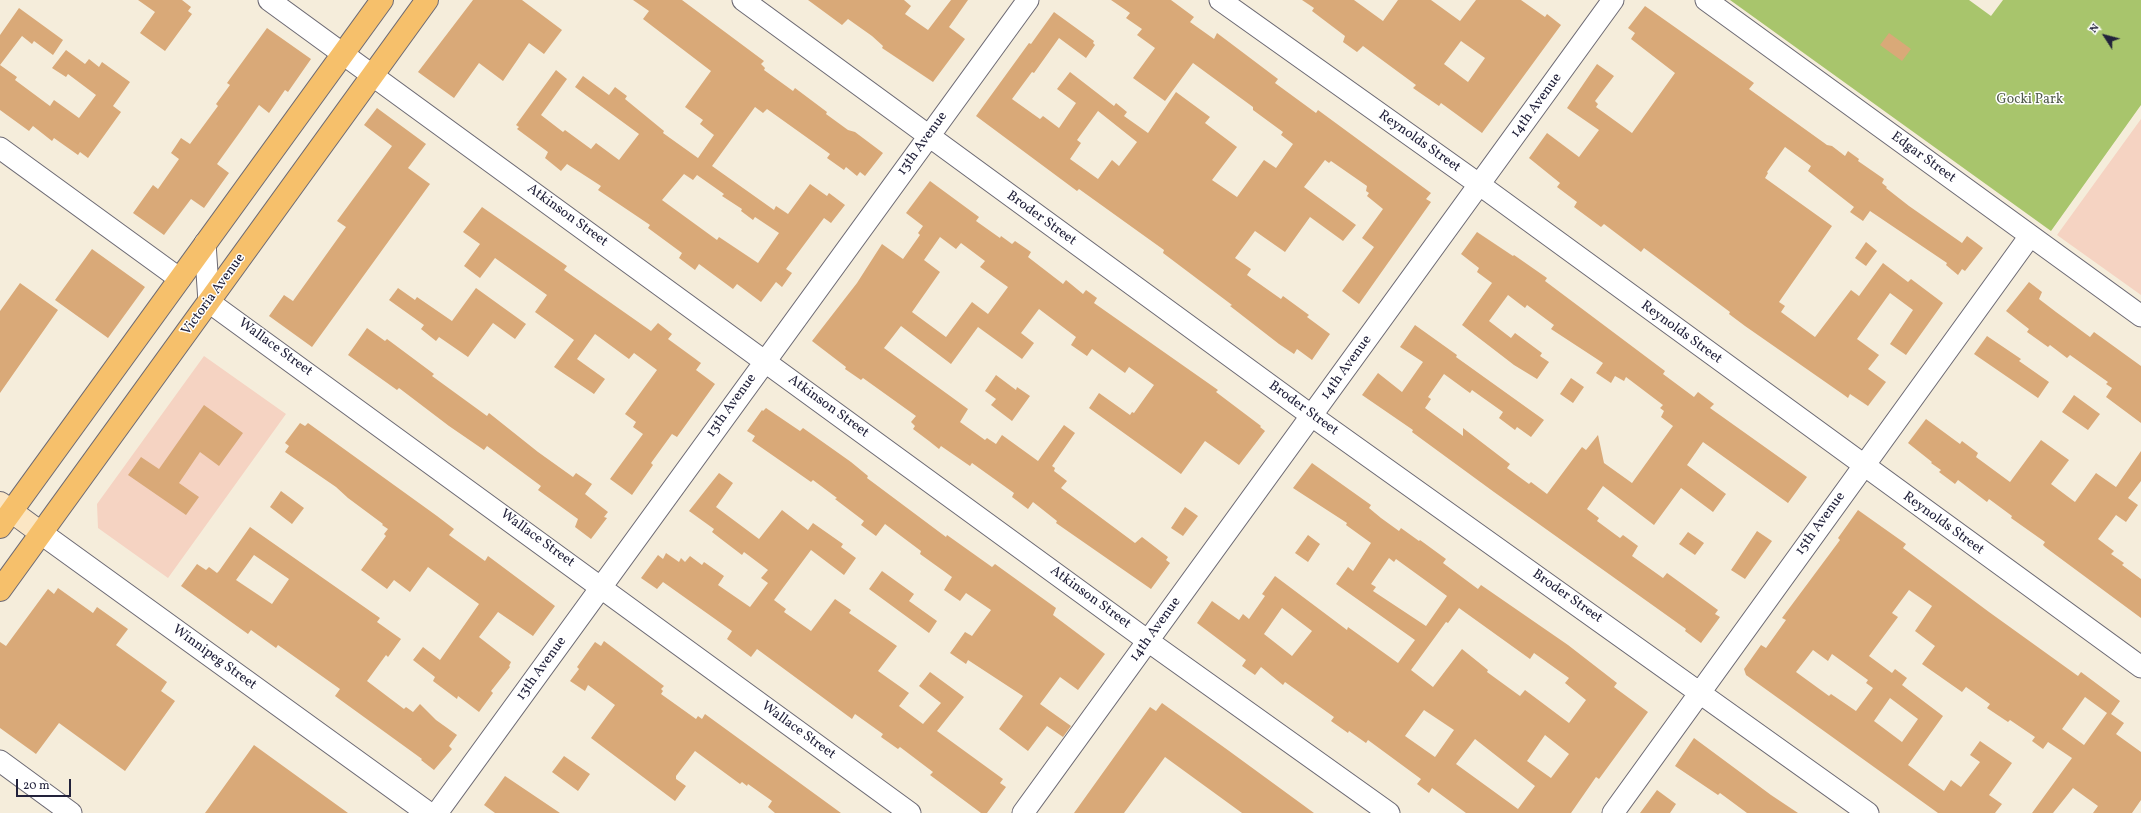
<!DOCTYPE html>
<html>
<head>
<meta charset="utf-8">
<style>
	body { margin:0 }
	#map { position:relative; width:2141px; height:813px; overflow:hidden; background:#f5eddb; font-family:Vollkorn,serif }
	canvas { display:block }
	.north { position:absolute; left:2085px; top:16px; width:40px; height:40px; -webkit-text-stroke:3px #fff; paint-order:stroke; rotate:306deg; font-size:11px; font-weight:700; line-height:16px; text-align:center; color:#22223b }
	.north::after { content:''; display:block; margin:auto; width:14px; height:18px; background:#22223b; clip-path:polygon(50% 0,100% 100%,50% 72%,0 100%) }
	.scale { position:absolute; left:16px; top:779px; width:55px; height:18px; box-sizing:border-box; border:2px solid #22223b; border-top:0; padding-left:5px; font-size:12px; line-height:14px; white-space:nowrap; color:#22223b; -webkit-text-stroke:3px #fff; paint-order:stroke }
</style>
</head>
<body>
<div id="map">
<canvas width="2141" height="813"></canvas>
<div class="north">N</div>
<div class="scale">20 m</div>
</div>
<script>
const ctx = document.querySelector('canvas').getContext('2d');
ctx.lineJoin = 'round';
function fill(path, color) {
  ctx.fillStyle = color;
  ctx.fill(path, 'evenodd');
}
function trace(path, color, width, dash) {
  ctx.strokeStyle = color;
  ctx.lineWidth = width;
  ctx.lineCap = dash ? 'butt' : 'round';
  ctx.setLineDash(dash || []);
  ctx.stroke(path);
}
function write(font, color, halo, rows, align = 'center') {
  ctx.font = font + ' Vollkorn,serif';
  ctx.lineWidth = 3;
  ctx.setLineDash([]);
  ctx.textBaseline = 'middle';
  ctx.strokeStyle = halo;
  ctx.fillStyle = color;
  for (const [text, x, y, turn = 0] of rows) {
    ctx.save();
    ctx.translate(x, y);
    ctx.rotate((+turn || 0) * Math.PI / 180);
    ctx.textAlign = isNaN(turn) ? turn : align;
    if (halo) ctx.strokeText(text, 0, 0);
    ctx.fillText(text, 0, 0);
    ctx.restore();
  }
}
fill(new Path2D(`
	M2141,119V295L2057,235Z
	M204,356L286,414L168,578L98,528L97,504Z`), '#f5d3c2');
fill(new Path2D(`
	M1730,0H1969L1991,16L2003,0H2141V105L2051,231Z`), '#a8c56c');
fill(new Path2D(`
	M138,0H182L191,7L188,11L192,14L165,51L140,33L155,12Z
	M473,0H522L562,30L544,54L529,43L503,81L479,63L454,98L418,72Z
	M633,0H682L764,61L761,64L765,68L764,70L793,91L795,88L827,112L826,114L848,130L855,132L883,153L865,176L860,172L857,176L846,167L844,170L827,158L830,154L767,109L763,113L755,107L712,166L774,210L776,206L788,214L810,184L827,196L829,193L845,205L831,223L824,218L786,269L792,273L782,287L776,282L761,302L737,284L733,289L699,264L695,270L679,258L682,253L648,228L650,225L598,190L601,186L567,164L561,171L545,158L548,152L517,129L519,127L516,125L556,70L567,79L541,115L563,132L565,130L591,149L596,143L619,160L639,134L575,87L583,76L609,95L615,87L627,96L625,99L664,131L663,133L698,158L714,135L700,124L703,120L685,107L711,71L643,19L649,11ZM684,174L693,180L697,175L724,194L722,196L742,209L741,211L753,220L755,217L779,233L758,263L719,237L717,240L662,200Z
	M808,0H904L911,6L905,14L928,30L951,0H968L949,27L965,39L933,82L882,48L883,46L872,36L848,19L842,25Z
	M1111,0H1171L1194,17L1190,22L1214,39L1217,33L1278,79L1275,83L1316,113L1318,110L1431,193L1426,199L1431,202L1359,304L1342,291L1374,247L1362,238L1383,209L1367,196L1369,193L1366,191L1367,186L1331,161L1329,163L1325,160L1304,187L1356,225L1343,241L1310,217L1285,252L1255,231L1235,258L1251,269L1247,275L1281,299L1283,296L1309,315L1307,317L1330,334L1312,360L1297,349L1294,354L1279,344L1230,306L1232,305L1163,253L1164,250L1079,189L1077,191L976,116L1029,43L1031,44L1054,12L1094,41L1093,43L1095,45L1086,58L1059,38L1034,73L1032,72L1012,99L1040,119L1043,116L1059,128L1076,103L1057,89L1070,72L1114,106L1116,103L1127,112L1124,116L1148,133L1176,92L1210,117L1205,123L1237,147L1212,180L1237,197L1264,160L1276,168L1293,144L1281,135L1283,132L1253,110V107L1193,63L1165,101L1133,78L1155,48L1137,35L1142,29L1126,18L1130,13ZM1098,111L1137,142L1119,166L1112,160L1098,179L1070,159L1081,143L1077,140Z
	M1302,0H1354L1383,21L1398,0H1431L1460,21L1476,0H1521L1545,17L1547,14L1561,25L1482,133L1441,103L1439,106L1413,88L1416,85L1363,46L1357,52L1343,42L1345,36L1312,11L1314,8ZM1461,41L1485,58L1468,82L1444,64Z
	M1645,6L1754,83L1749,89L1827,145L1832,146L1845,156L1848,151L1859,159L1858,161L1884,179L1882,183L1887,187L1886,188L1909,206L1962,243L1967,236L1983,248L1965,271L1962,269L1958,275L1946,265L1947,263L1870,211L1863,221L1850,212L1854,207L1808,171L1811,166L1785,147L1767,172L1768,173L1765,178L1832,226L1779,302L1785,306L1781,312L1815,337L1851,290L1859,296L1883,263L1908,282L1911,279L1943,303L1906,355L1890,344L1913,310L1890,293L1857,339L1879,355L1868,369L1886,382L1868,406L1850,394L1848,398L1844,395L1745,326L1729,314L1730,312L1644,248L1641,252L1604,224L1601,227L1574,207L1577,202L1557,187L1560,183L1529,158L1547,133L1579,157L1599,130L1567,108L1597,64L1614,76L1595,101L1598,104L1596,107L1632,133L1675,73L1631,39L1635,33L1628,28Z
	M19,8L63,40L53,55L34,41L32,44L22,36L0,65L17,77L15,80L50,106L54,100L79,118L96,95L68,74L66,77L52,68L66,50L85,64L89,59L99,67L102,62L130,82L113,106L121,112L88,158L80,152L78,155L54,138L52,141L33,126L29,131L0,110V35Z
	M267,28L311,59L288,92L285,90L269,113L259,105L240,132L217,164L229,173L204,208L191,199L164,235L133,213L153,185L158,189L179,159L171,153L181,138L190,144L218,106L216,104L230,85L227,83Z
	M1889,33L1911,49L1902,61L1880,45Z
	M377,108L426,144L408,168L430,184L312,347L269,316L284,295L293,301L346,227L337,221L392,146L364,125Z
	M930,181L979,217L976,221L1000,238L1001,236L1012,244L1015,241L1031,252L1028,257L1063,284L1066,280L1083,294L1086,290L1097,298L1094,303L1218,390L1216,392L1261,426L1260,427L1265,431L1239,465L1205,441L1181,474L1089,408L1099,393L1130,415L1132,412L1134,413L1154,385L1129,367L1125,373L1092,349L1087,356L1071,345L1076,337L1039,309L1021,333L1034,343L1022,359L978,327L951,364L901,326L884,348L968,409L960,422L985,440L987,438L996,444L1002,435L1038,461L1064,425L1075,433L1052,466L1055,468L1054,471L1067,481L1061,488L1135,543L1142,537L1168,557L1166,560L1170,563L1151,589L1056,523L1057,521L1033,502L1028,509L1012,497L1014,493L972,463L970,466L941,446L939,449L929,441L913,429L915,426L911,422L916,416L863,378L861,380L845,369L846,367L812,341L857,283L882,244L903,259L920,235L918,233L923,226L906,213ZM940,237L956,249L961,243L985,261L980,267L1008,287L988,314L972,302L946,337L912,312L940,272L924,260Z
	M482,207L567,266L564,270L651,331L658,323L672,334L668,339L701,363L696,370L715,384L677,437L672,434L651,463L653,465L632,495L610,479L643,434L633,427L636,422L625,414L657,370L634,353L629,359L595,334L577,359L605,379L594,394L554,367L574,340L535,312L547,295L495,258L480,278L464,266L480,244L463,232Z
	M1477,232L1513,256L1514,255L1547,278L1545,281L1665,371L1663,374L1694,397L1698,392L1714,404L1710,408L1807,477L1788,503L1703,442L1687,465L1726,494L1713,512L1681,488L1654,525L1603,486L1587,509L1599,518L1597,521L1620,538L1623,535L1638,546L1632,556L1663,578L1667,573L1718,610L1715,614L1720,617L1701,643L1685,631L1686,629L1494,492L1412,432L1413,430L1362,395L1378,373L1402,392L1423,362L1400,347L1415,325L1457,355L1456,357L1544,420L1531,437L1517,427L1515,430L1499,418L1503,412L1472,390L1470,393L1444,374L1428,397L1431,399L1425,408L1463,436V428L1510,464L1507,468L1529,484L1531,482L1547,494L1582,447L1586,450L1598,435L1604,463L1632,483L1670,430L1673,426L1661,417L1664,411L1660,408L1663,405L1626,377L1624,381L1615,376L1611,383L1596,373L1603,363L1551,329L1554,325L1527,305L1525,308L1508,295L1489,321L1511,338L1515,333L1542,353L1540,356L1549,362L1537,379L1514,365L1462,325L1492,283L1477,272L1479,268L1461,254Z
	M1866,242L1877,251L1866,266L1855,258Z
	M92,249L145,287L108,338L55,300Z
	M2029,282L2042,292L2039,299L2056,312L2090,337L2094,332L2141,366V423L2106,397L2112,388L2106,384L2108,382L2070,355L2067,358L2050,345L2048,347L2027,332L2029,329L2006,311Z
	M20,283L58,310L0,393V311Z
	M398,288L415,300L417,297L452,321L476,288L526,324L515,339L493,323L468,357L439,337L436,341L421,329L424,325L389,300Z
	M367,328L385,341L387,339L434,374L432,376L487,416L489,413L538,452L573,477L576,473L592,484L585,494L608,512L604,517L607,518L591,539L575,527L578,519L538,490L541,486L487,446L484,450L449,426L399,388L397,390L348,355Z
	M1987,336L2021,359L2019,361L2049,382L2038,398L1974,354Z
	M996,375L1016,390L1017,387L1030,396L1012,421L991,405L996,399L985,391Z
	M1571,378L1584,387L1573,403L1560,394Z
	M2074,395L2100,414L2088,430L2062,412Z
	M204,405L243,433L219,466L200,452L179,483L199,497L186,515L128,475L141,457L159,469Z
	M766,408L800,431L803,428L851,462L868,476L867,478L946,537L947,535L992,567L995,564L1056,608L1053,615L1105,654L1078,690L1060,677L1040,704L1071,726L1063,737L1047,726L1028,751L999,729L1023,696L968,660L966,664L950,653L965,632L972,636L991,610L966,593L960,601L944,590L952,577L920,554L921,551L885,524L876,536L861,525L864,521L835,499L837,498L813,480L811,482L752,441L755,436L747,431L762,410L763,411Z
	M1926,419L1960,444L1962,441L1978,453L1976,457L2010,482L2041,440L2069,460L2051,484L2075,502L2096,473L2116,487L2141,451V481L2128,498L2138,505L2126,522L2116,515L2098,539L2114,551L2111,554L2124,563L2122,565L2141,579V618L2045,547L2043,545L2045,542L2011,518L2012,516L1989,499L1987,502L1958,480L1955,484L1939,472L1941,470L1931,463L1932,462L1908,443Z
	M300,423L305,426L308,423L437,516L454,529L449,535L485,561L488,556L555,606L533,636L498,612L479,637L511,662L509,666L510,667L491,691L493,693L479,712L458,696L457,699L433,681L435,677L413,660L423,647L440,660L479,604L428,567L410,592L394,580L387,589L361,570L386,536L384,534L388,529L382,525L383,524L348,498L336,487L285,452L289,446L285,443Z
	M1312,463L1371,505L1369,508L1381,518L1399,531L1401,528L1419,541L1420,540L1446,559L1443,563L1478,589L1481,585L1568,645L1617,683L1614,687L1648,712L1599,779L1596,777L1571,813H1466L1432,788L1429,793L1417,784L1421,779L1368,740L1366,743L1349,731L1348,733L1331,721L1334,717L1285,682L1283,685L1261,667L1255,675L1242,666L1246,660L1197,623L1212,601L1239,620L1243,614L1249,619L1265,596L1262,594L1275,576L1347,630L1348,627L1398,663L1415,640L1336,584L1348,567L1353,571L1371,543L1346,525L1347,523L1293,488ZM1389,558L1394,562L1396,559L1447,596L1426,626L1373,591L1376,587L1371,584ZM1282,608L1312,631L1292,656L1264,634ZM1459,608L1530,659L1534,653L1569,678L1565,683L1586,700L1569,723L1525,690L1520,696L1487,672L1488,670L1462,649L1433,687L1411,670L1446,622L1448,623ZM1424,710L1454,730L1435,757L1405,736ZM1545,735L1569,754L1551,778L1527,761ZM1475,739L1535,786L1518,809L1456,764Z
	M719,473L733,483L716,507L759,539L782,510L808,530L813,523L843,544L841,547L856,558L844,575L811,550L774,600L786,609L784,612L811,631L835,599L851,610L849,613L897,646L878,671L909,693L899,706L923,724L941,703L919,686L930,672L964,697L937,731L1003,779L1000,783L1006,787L987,813H981L930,775L933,772L900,747L898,749L881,737L883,734L855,714L852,719L757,649L751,657L727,639L732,631L663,582L657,589L641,578L658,555L663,559L666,553L679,562L681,558L685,562L690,556L702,565L704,562L724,576L718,585L750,607L768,583L761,578L768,570L744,552L742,555L721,539L712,532L714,529L689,511Z
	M281,491L304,508L292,524L270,507Z
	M1185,507L1198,516L1183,536L1171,528Z
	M1858,510L1906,544L1903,548L1989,612L2078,676L2081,672L2120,701L2111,714L2124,723L2116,734L2141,752V800L2132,813H2093L2098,806L2073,788L2053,813H2032L2072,758L2048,742L2043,749L2032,741L2035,737L2010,720L2008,722L1987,708L1990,704L1966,687L1962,692L1922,664L1935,646L1915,631L1932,606L1909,590L1892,613L1898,617L1869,656L1892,673L1895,669L1907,678L1902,685L1943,716L1908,765L1944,791L1951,780L1961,787L1980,762L1970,755L1980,741L2012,763L1989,795L2002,804L1995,813H1938L1746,675L1744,669L1761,645L1766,648L1786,620L1782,618L1840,540L1838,538ZM1813,650L1828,661L1832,654L1868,680L1866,683L1873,688L1856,711L1831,694L1829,696L1796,672ZM2085,697L2107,713L2084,745L2062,729ZM1890,698L1918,719L1902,742L1874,721Z
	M250,527L380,618L377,622L401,639L388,657L386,655L367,681L404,709L406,707L413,712L420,704L436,720L457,735L449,746L452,749L434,770L421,760L422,759L335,696L340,689L278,645L276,648L251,630L248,634L181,586L197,564L206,570L209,567L217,573L219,571ZM254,555L289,579L272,604L236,580Z
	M1757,531L1772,541L1745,579L1731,570Z
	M1688,532L1704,543L1695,555L1679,544Z
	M1308,535L1320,544L1308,562L1295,553Z
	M882,571L914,594L909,601L937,621L929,633L869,589Z
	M58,588L93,613L97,607L128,629L116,645L167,682L161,691L175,701L125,771L59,723L36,754L0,728V642L6,646L48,589L54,594Z
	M604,641L664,686L661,689L663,691L661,694L696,719L698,716L702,719L705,714L841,813H775L768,807L772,801L748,784L747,786L742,782L740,784L695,751L676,776V779L686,786L675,801L591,738L615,705L588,685L585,691L570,681L579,669L577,667L595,642L601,646Z
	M1162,703L1225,748L1314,813H1242L1165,757L1124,813H1074L1150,707L1156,711Z
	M1694,738L1771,795L1798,813H1747L1720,793L1718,795L1675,766Z
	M254,745L348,813H205Z
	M564,756L590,774L578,791L552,772Z
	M505,776L560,813H495L484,805Z
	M1657,790L1676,804L1670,813H1640Z`), '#d9a978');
const minor = new Path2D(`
	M269,0L1148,641L1389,813
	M743,0L1312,416L1868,813
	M1220,0L1480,185L2141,667
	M1706,0L2141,316
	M0,148L180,279
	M205,243L209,302L910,813
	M0,761L71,813
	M437,813L1028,0
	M1023,813L1613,0
	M1613,813L2030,236`);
const tertiary = new Path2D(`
	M41,533L428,813`);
const secondary = new Path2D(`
	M0,503L41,533`);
const primary = new Path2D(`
	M0,527L382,0
	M0,590L427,0`);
trace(minor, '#6c6973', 23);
trace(tertiary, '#6c6973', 24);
trace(secondary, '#6c6973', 24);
trace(primary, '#6c6973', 24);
trace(minor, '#fff', 21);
trace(tertiary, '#fff', 22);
trace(secondary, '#fbe6c4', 22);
trace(primary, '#f6c06b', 22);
write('14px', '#515b4c', '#fff', [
	["Gocki Park",2030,100]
]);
write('14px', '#22223b', '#fff', [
	["14th Avenue",1537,106,-54],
	["Reynolds Street",1419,142,35],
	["13th Avenue",923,144,-54],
	["Edgar Street",1923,158,36],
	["Atkinson Street",567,216,36],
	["Broder Street",1041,219,36],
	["Victoria Avenue",214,295,-54],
	["Reynolds Street",1681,333,36],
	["Wallace Street",275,348,36],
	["14th Avenue",1347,368,-54],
	["13th Avenue",732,406,-54],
	["Atkinson Street",828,407,36],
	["Broder Street",1303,409,36],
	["15th Avenue",1821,524,-54],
	["Reynolds Street",1943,524,36],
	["Wallace Street",537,539,36],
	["Broder Street",1567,597,35],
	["Atkinson Street",1090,598,36],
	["14th Avenue",1156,630,-54],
	["Winnipeg Street",214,658,36],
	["13th Avenue",542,669,-54],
	["Wallace Street",798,731,36]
]);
</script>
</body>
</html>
